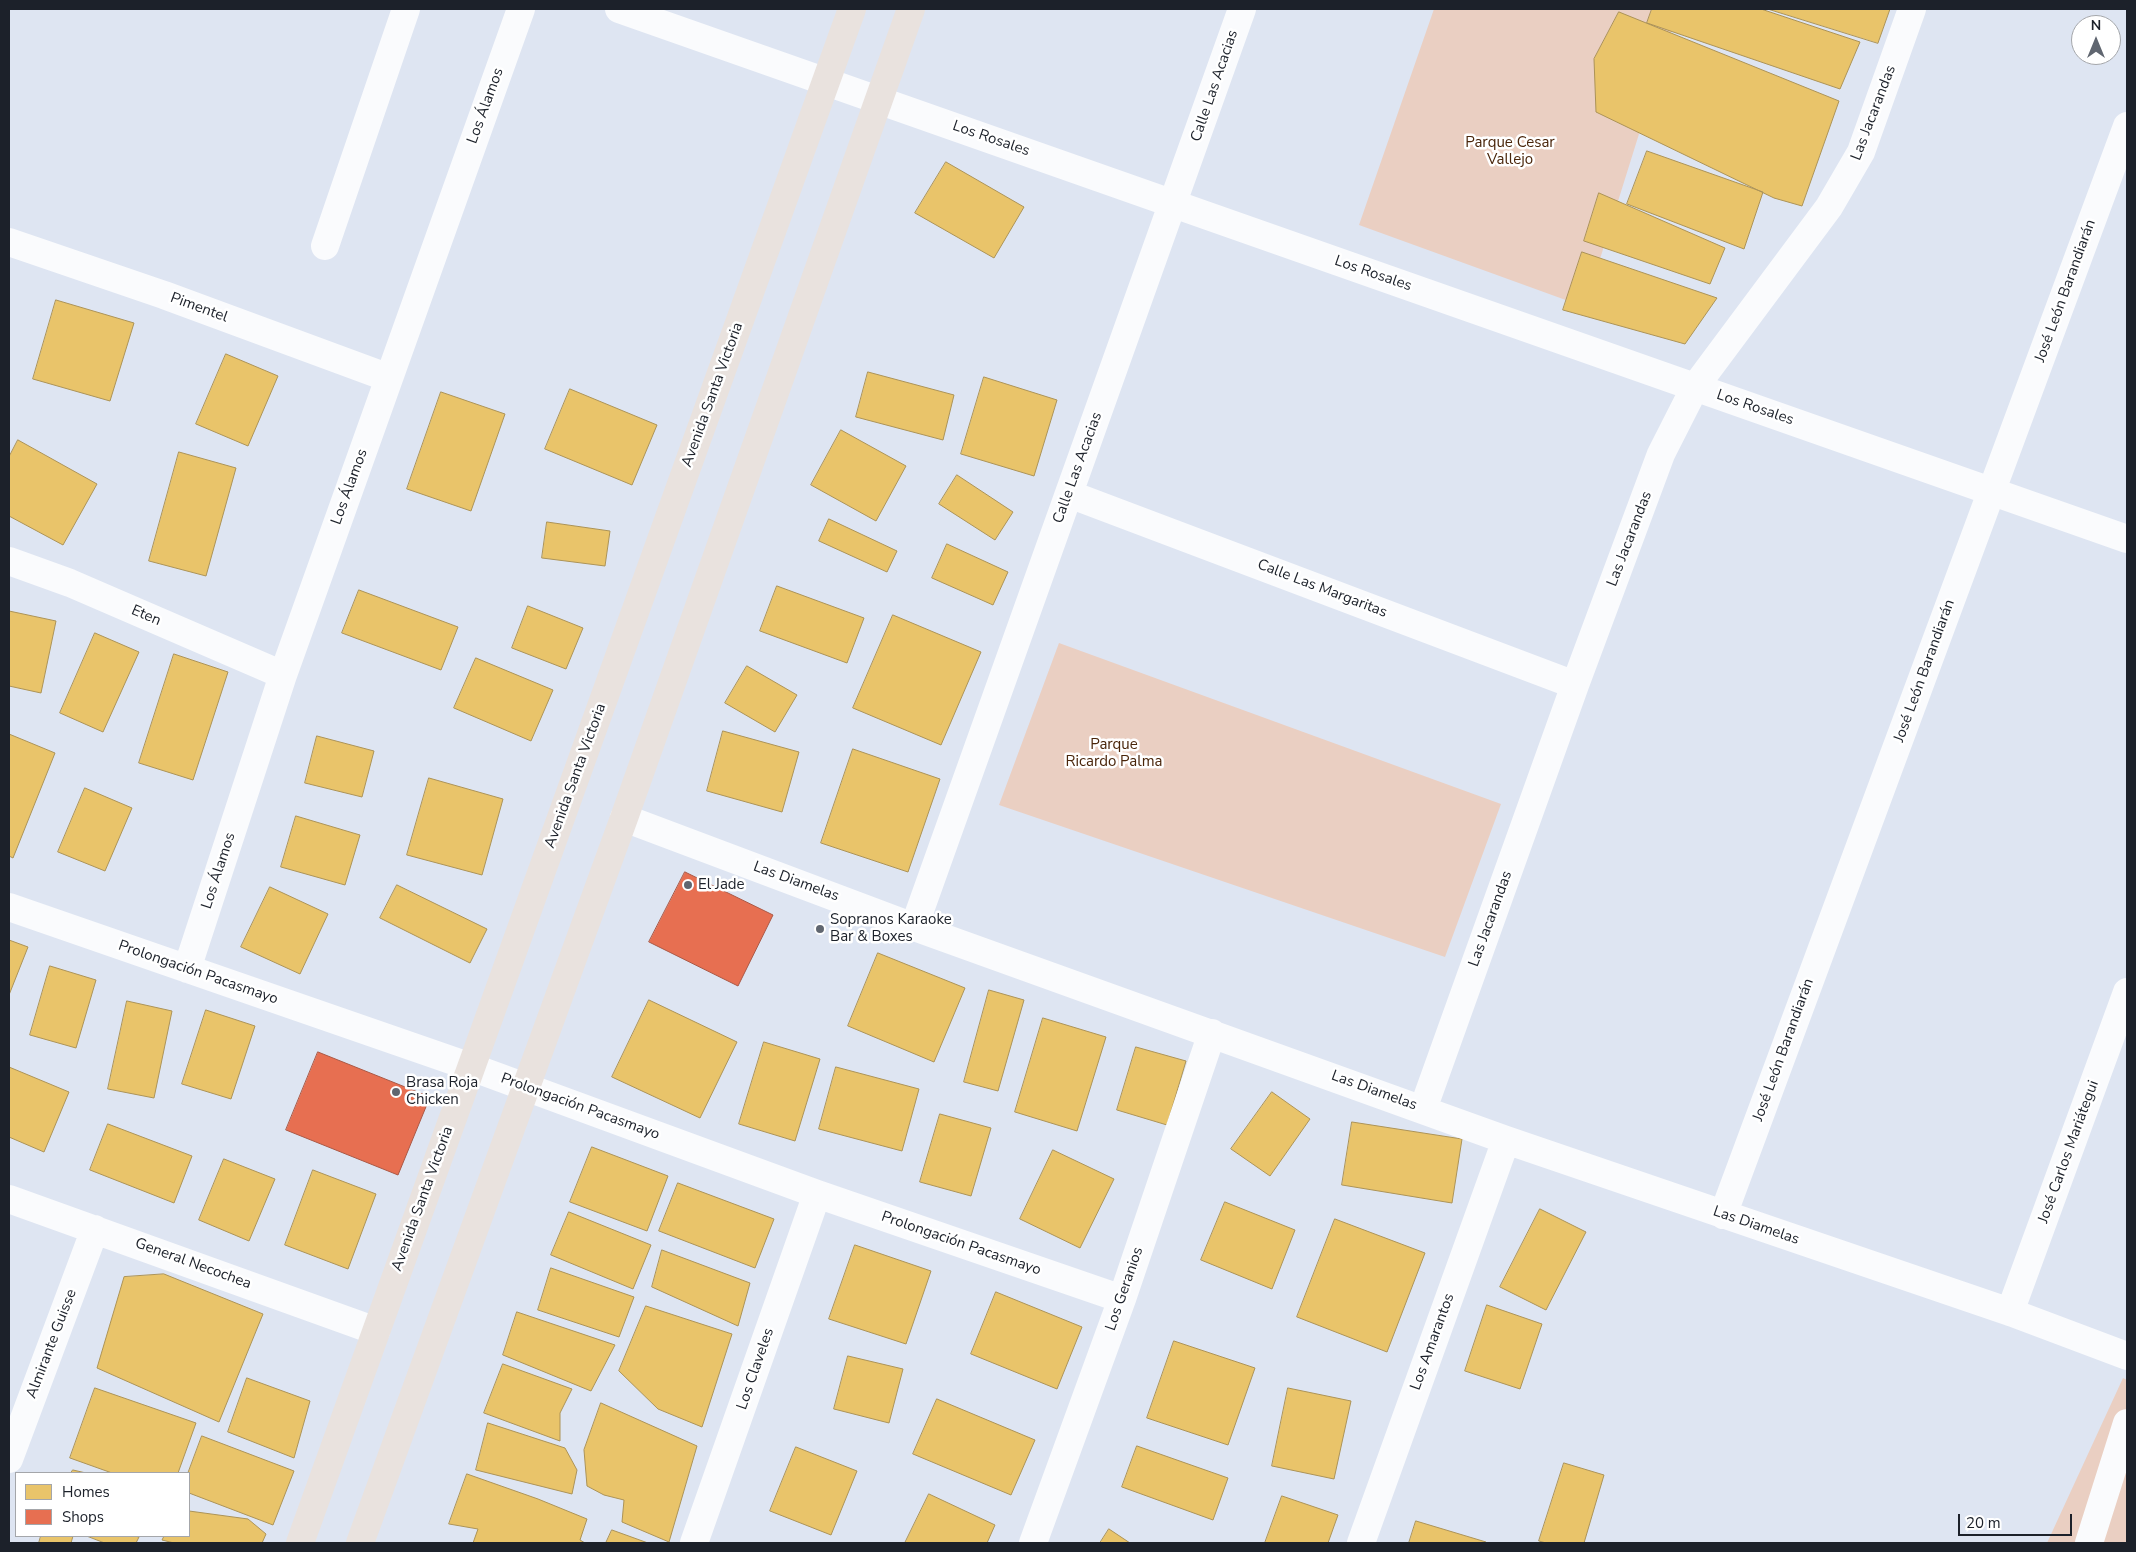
<!DOCTYPE html>
<html>
<head>
<meta charset="utf-8">
<style>
	body { margin:0 }
	#map { position:relative; width:2136px; height:1552px; overflow:hidden; background:#dee5f2; font-family:"Nunito Sans",sans-serif }
	canvas { display:block }
	.frame { position:absolute; inset:0; border:10px solid #1c212a; pointer-events:none }
	.legend { position:absolute; left:15px; top:1472px; width:175px; height:65px; box-sizing:border-box; background:#fff; border:1px solid #a4a6aa; margin:0; padding:6px 9px; list-style:none; font-size:15px; color:#1c212a }
	.legend li { display:flex; align-items:center; gap:10px; height:25px }
	.legend b { width:25px; border:1px solid #a4a6aa }
	.north { position:absolute; left:2071px; top:15px; width:50px; height:50px; box-sizing:border-box; background:#fff; border:1px solid #a4a6aa; border-radius:50%; rotate:0deg; font-size:14px; font-weight:700; line-height:20px; text-align:center; color:#1c212a }
	.north::after { content:''; display:block; margin:auto; width:18px; height:22px; background:#606670; clip-path:polygon(50% 0,100% 100%,50% 72%,0 100%) }
	.scale { position:absolute; left:1958px; top:1514px; width:114px; height:22px; box-sizing:border-box; border:2px solid #1c212a; border-top:0; padding-left:6px; font-size:15px; line-height:18px; white-space:nowrap; color:#1c212a; -webkit-text-stroke:4px #fff; paint-order:stroke }
</style>
</head>
<body>
<div id="map">
<canvas width="2136" height="1552"></canvas>
<div class="frame"></div>
<ul class="legend">
<li><b style="height:14px;background:#e9c46a"></b>Homes</li>
<li><b style="height:14px;background:#e76f51"></b>Shops</li>
</ul>
<div class="north">N</div>
<div class="scale">20 m</div>
</div>
<script>
const ctx = document.querySelector('canvas').getContext('2d');
ctx.lineJoin = 'round';
function fill(path, color) {
  ctx.fillStyle = color;
  ctx.fill(path, 'evenodd');
}
function trace(path, color, width, dash) {
  ctx.strokeStyle = color;
  ctx.lineWidth = width;
  ctx.lineCap = dash ? 'butt' : 'round';
  ctx.setLineDash(dash || []);
  ctx.stroke(path);
}
function write(font, color, halo, rows, align = 'center') {
  ctx.font = font + ' "Nunito Sans",sans-serif';
  ctx.lineWidth = 5;
  ctx.setLineDash([]);
  ctx.textBaseline = 'middle';
  ctx.strokeStyle = halo;
  ctx.fillStyle = color;
  for (const [text, x, y, turn = 0] of rows) {
    ctx.save();
    ctx.translate(x, y);
    ctx.rotate((+turn || 0) * Math.PI / 180);
    ctx.textAlign = isNaN(turn) ? turn : align;
    if (halo) ctx.strokeText(text, 0, 0);
    ctx.fillText(text, 0, 0);
    ctx.restore();
  }
}
fill(new Path2D(`
	M1434,9H1678L1585,307L1359,225Z
	M1059,643L1501,804L1445,957L999,805Z
	M2123,1378L2127,1380V1543H2047Z`), '#eacfc2');
const homes = new Path2D(`
	M1652,9H1761L1860,42L1840,89L1647,23Z
	M1768,9H1890L1878,43Z
	M1619,12L1839,101L1802,206L1774,198L1596,112L1594,59Z
	M1647,151L1763,192L1744,249L1627,204Z
	M946,162L1024,207L994,258L915,213Z
	M1599,193L1725,248L1710,284L1584,241Z
	M1582,252L1717,298L1685,344L1563,310Z
	M56,300L134,323L110,401L33,379Z
	M226,354L278,376L248,446L196,424Z
	M868,372L954,395L943,440L856,417Z
	M984,377L1057,400L1034,476L961,454Z
	M570,389L657,425L632,485L545,449Z
	M441,392L505,414L471,511L407,489Z
	M841,430L906,466L876,521L811,485Z
	M18,440L97,484L63,545L9,516V457Z
	M179,452L236,468L206,576L149,561Z
	M957,475L1013,512L995,540L939,504Z
	M829,519L897,551L887,572L819,541Z
	M547,522L610,531L605,566L542,558Z
	M947,544L1008,572L993,605L932,578Z
	M777,586L864,618L847,663L760,631Z
	M359,590L458,627L441,670L342,633Z
	M528,606L583,628L566,669L512,648Z
	M9,611L56,621L41,693L9,686Z
	M893,615L981,652L941,745L853,708Z
	M95,633L139,652L103,732L60,713Z
	M174,654L228,672L193,780L139,763Z
	M476,658L553,690L531,741L454,708Z
	M747,666L797,695L775,732L725,703Z
	M723,731L799,752L782,812L707,791Z
	M9,734L55,753L13,858L9,856Z
	M317,736L374,751L362,797L305,783Z
	M853,749L940,779L908,872L821,843Z
	M429,778L503,799L482,875L407,855Z
	M85,788L132,808L105,871L58,852Z
	M296,816L360,835L345,885L281,867Z
	M397,885L487,929L470,963L380,918Z
	M270,887L328,914L300,974L241,947Z
	M9,940L28,947L9,995Z
	M878,953L965,988L934,1062L848,1026Z
	M50,966L96,980L76,1048L30,1035Z
	M989,990L1024,1000L998,1091L964,1082Z
	M649,1000L737,1042L700,1118L612,1077Z
	M127,1001L172,1011L154,1098L108,1089Z
	M206,1010L255,1026L231,1099L182,1084Z
	M1043,1018L1106,1037L1077,1131L1015,1112Z
	M764,1042L820,1059L795,1141L739,1124Z
	M1136,1047L1186,1061L1167,1125L1117,1110Z
	M9,1067L69,1092L44,1152L9,1137Z
	M836,1067L919,1089L902,1151L819,1129Z
	M1272,1092L1310,1119L1270,1176L1231,1149Z
	M940,1114L991,1128L971,1196L920,1182Z
	M1352,1122L1462,1139L1452,1203L1342,1185Z
	M108,1124L192,1156L174,1203L90,1170Z
	M592,1147L668,1176L647,1231L570,1202Z
	M1053,1150L1114,1179L1080,1248L1020,1219Z
	M224,1159L275,1179L249,1241L199,1220Z
	M313,1170L376,1194L348,1269L285,1245Z
	M678,1183L774,1219L755,1268L659,1231Z
	M1225,1202L1295,1230L1272,1289L1201,1260Z
	M1540,1209L1586,1232L1546,1310L1500,1287Z
	M569,1212L651,1245L633,1289L551,1255Z
	M1335,1219L1425,1253L1387,1352L1297,1317Z
	M855,1245L931,1271L906,1344L829,1319Z
	M662,1250L750,1283L738,1326L652,1287Z
	M551,1268L634,1297L619,1337L538,1310Z
	M164,1274L263,1314L219,1422L97,1368L124,1277Z
	M996,1292L1082,1327L1057,1389L971,1354Z
	M1487,1305L1542,1324L1520,1389L1465,1371Z
	M646,1306L732,1334L702,1427L658,1409L619,1371Z
	M517,1312L615,1345L591,1391L503,1355Z
	M1174,1341L1255,1368L1228,1445L1147,1418Z
	M848,1356L903,1369L889,1423L834,1409Z
	M503,1364L572,1389L560,1413V1441L484,1413Z
	M247,1378L310,1401L294,1458L228,1432Z
	M95,1388L196,1423L178,1473H112L70,1458Z
	M1288,1388L1351,1401L1334,1479L1272,1466Z
	M937,1399L1035,1440L1011,1495L913,1454Z
	M601,1403L697,1446L669,1542L622,1522L624,1500L604,1495L587,1486L584,1450Z
	M488,1423L565,1448L577,1470L572,1494L476,1470Z
	M202,1436L294,1471L273,1525L189,1493L188,1473Z
	M1137,1446L1228,1478L1213,1520L1122,1487Z
	M796,1447L857,1471L831,1535L770,1511Z
	M1564,1463L1604,1475L1584,1543H1546L1539,1541Z
	M73,1470L86,1473H71Z
	M467,1474L538,1499L587,1519L580,1540L585,1543H473L478,1529L449,1524Z
	M929,1494L995,1525L987,1543H905Z
	M1282,1496L1338,1515L1328,1543H1265Z
	M189,1511L248,1519L266,1534L262,1543H174L162,1540L164,1536H189Z
	M1416,1521L1486,1542L1485,1543H1409Z
	M1109,1529L1130,1543H1100Z
	M612,1530L648,1543H606Z
	M41,1536H73L71,1543H39Z
	M87,1536H134L139,1537L136,1543H105Z`);
fill(homes, '#e9c46a');
trace(homes, '#ac9357', 1);
const shops = new Path2D(`
	M685,872L773,915L738,986L649,942Z
	M318,1052L430,1097L398,1175L286,1130Z`);
fill(shops, '#e76f51');
trace(shops, '#aa5845', 1);
trace(new Path2D(`
	M619,9L2127,539
	M9,242L164,295L389,378
	M325,246L406,9
	M1069,494L1575,685
	M9,561L70,583L283,675
	M624,818L914,927L1506,1140L2010,1312L2127,1356
	M9,907L471,1067L817,1194L1122,1299
	M914,927L1242,9
	M187,969L283,675L521,9
	M1423,1109L1575,685L1661,454L1695,387L1829,207L1861,152L1912,9
	M9,1199L376,1331
	M1723,1215L2127,126
	M2010,1312L2127,992
	M9,1459L95,1229
	M694,1543L817,1194
	M1033,1543L1122,1299L1212,1033
	M1361,1543L1506,1140
	M2089,1543L2127,1423`), '#fafbfd', 28);
trace(new Path2D(`
	M300,1543L852,9
	M360,1543L624,818L911,9`), '#e9e2de', 28);
for (const [x, y, r, color] of [
	[688,885,5,"#606670"],
	[820,929,5,"#606670"],
	[396,1092,5,"#606670"]
]) {
  const dot = new Path2D();
  dot.arc(x, y, r, 0, 2 * Math.PI);
  ctx.fillStyle = color;
  ctx.fill(dot);
  trace(dot, '#fff', 2);
}
write('15px', '#1c212a', '#fff', [
	["Calle Las Acacias",1215,86,-71],
	["Los Álamos",486,106,-70],
	["Las Jacarandas",1874,113,-69],
	["Los Rosales",991,139,19],
	["Los Rosales",1373,274,19],
	["José León Barandiarán",2066,291,-70],
	["Pimentel",199,308,20],
	["Avenida Santa Victoria",713,395,-70],
	["Los Rosales",1755,408,19],
	["Calle Las Acacias",1078,468,-70],
	["Los Álamos",350,487,-70],
	["Las Jacarandas",1630,539,-69],
	["Calle Las Margaritas",1322,589,21],
	["Eten",146,616,23],
	["José León Barandiarán",1925,671,-70],
	["Avenida Santa Victoria",576,776,-70],
	["Los Álamos",219,871,-72],
	["Las Diamelas",796,882,20],
	["Las Jacarandas",1491,919,-70],
	["Prolongación Pacasmayo",198,973,19],
	["José León Barandiarán",1784,1050,-70],
	["Las Diamelas",1374,1091,20],
	["Prolongación Pacasmayo",580,1107,20],
	["José Carlos Mariátegui",2069,1152,-70],
	["Avenida Santa Victoria",423,1199,-70],
	["Las Diamelas",1756,1226,19],
	["Prolongación Pacasmayo",961,1244,19],
	["General Necochea",193,1264,20],
	["Los Geranios",1125,1289,-71],
	["Los Amarantos",1433,1342,-70],
	["Almirante Guisse",52,1344,-69],
	["Los Claveles",756,1369,-71]
]);
write('15px', '#49250a', '#fff', [
	["Parque Cesar",1510,143],
	["Vallejo",1510,160],
	["Parque",1114,745],
	["Ricardo Palma",1114,762]
]);
write('15px', '#1c212a', '#fff', [
	["El Jade",698,885],
	["Sopranos Karaoke",830,920],
	["Bar & Boxes",830,937],
	["Brasa Roja",406,1083],
	["Chicken",406,1100]
], 'left');
</script>
</body>
</html>
